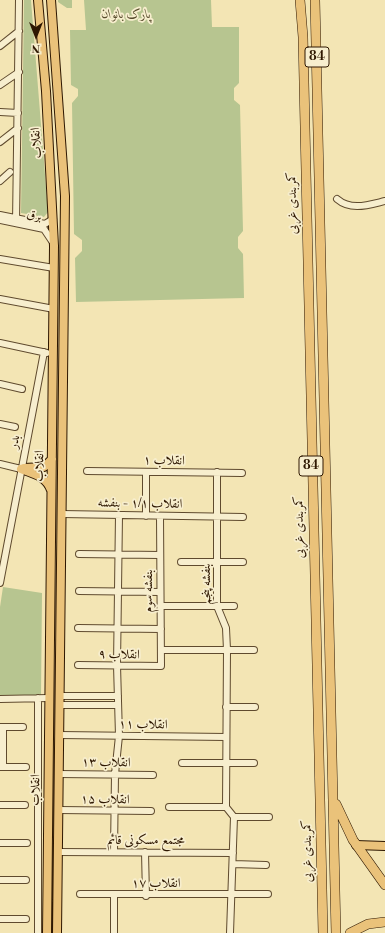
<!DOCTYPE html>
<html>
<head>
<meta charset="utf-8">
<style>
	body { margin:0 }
	#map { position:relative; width:385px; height:933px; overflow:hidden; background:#f3e5b4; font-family:"Libre Bodoni",serif }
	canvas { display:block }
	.north { position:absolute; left:16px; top:16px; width:40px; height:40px; -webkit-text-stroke:3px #f7eece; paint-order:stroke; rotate:180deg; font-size:11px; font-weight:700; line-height:16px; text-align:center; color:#2e1701 }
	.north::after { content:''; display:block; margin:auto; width:14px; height:18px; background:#2e1701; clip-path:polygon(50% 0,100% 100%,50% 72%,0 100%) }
</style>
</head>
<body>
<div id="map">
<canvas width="385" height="933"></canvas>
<div class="north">N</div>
</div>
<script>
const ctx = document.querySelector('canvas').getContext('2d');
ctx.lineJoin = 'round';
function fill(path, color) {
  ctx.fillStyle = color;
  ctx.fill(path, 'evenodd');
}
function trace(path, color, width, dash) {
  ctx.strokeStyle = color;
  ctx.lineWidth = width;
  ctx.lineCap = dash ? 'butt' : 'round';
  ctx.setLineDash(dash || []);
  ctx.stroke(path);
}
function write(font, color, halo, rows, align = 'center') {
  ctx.font = font + ' "Libre Bodoni",Amiri,serif';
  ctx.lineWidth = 3.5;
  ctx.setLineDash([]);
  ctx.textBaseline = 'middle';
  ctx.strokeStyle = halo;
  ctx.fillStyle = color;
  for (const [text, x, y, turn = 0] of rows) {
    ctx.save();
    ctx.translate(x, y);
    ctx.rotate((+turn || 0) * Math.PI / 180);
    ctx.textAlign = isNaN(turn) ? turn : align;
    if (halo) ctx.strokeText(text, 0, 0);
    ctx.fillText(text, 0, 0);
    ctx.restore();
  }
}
fill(new Path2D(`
	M24,0H31L48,212L44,217L21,213Z
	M58,0H72V8H67L58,2Z
	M84,0H211L212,27H239V83L234,88V100L240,105L243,231L238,237V248L243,254L244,298L76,302L75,258L82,251V240L74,234L72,103L78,96V89L71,85L70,30H86Z
	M3,587L42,593L41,696L0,695V607Z`), '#b7c590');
const minor = new Path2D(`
	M0,46L19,31
	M0,85L19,72
	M0,112L18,113
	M0,142L18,128
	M0,181L10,172
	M337,199C351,211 368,205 385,201
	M0,215L45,224L53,219
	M0,220L44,229L52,241
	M16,223L19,0
	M0,259L54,268
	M0,299L54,309
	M0,343L47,353
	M0,384L22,389
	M0,424L15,427
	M0,464L21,469
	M87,471L242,473
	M146,472V516
	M217,472V606L226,628L227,650L226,807L234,817L230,933
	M62,514L243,517
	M79,554L160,555
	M181,562H243
	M0,583L44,352
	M79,591L160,592
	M160,606H234
	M78,628L161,629
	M161,650H254
	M78,665L161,666L160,516
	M60,696H118
	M0,699L49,698
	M60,705H118
	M226,707H255
	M0,727H23
	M3,727V767
	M60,735L226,737
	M182,763H254
	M0,767H26
	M59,774L153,775
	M0,805H25
	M169,807H226
	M59,810L151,811
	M234,817H269
	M0,843H27
	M58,852L233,853
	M114,852L115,774L119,736L117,665L119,515
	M145,852L146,896
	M233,864L266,865
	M0,880H26
	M80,894H268
	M0,919H26
	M38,933V698
	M114,933V895`);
const major = new Path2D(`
	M38,0L46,91L54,246L47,933
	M51,0L65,196L57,933
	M24,468L44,467L52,459
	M21,469C34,474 46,476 51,490
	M356,845L385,846`);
const highway = new Path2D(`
	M300,0L303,37L323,933
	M315,0L336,933
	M336,804L353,840L385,885
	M350,933L368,924L385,922`);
trace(minor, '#5f4a2e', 8);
trace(major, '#2e1701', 10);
trace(highway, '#2e1701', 10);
trace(minor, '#f7eece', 6);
trace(major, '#eac27a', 8);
trace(highway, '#eac27a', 9);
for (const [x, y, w] of [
	[317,57,24],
	[311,466,24]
]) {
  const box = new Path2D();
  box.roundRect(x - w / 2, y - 10, w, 20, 3);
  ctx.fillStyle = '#f7eece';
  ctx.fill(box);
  trace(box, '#2e1701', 1);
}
write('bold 12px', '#2e1701', null, [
	["84",317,57],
	["84",311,466]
]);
write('italic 13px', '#574b2c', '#f7eece', [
	["پارک بانوان",126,15]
]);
write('13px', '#2e1701', '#f7eece', [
	["انقلاب",37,143,-94],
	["کمربندی غربی",293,203,-91],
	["برق",34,216,13],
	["بدر",15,442,-79],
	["انقلاب ۱",164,461,1],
	["انقلاب",40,466,-89],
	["انقلاب ۱/۱ - بنفشه",140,504,1],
	["کمربندی غربی",300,527,-91],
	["بنفشه پنجم",207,584,-91],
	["بنفشه سوم",149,591,-90],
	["انقلاب ۹",119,655,1],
	["انقلاب ۱۱",143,725,1],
	["انقلاب ۱۳",106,763,1],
	["انقلاب",36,790,-89],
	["انقلاب ۱۵",105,800,1],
	["مجتمع مسکونی قائم",146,841],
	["کمربندی غربی",308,851,-91],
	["انقلاب ۱۷",156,884]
]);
</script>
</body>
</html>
